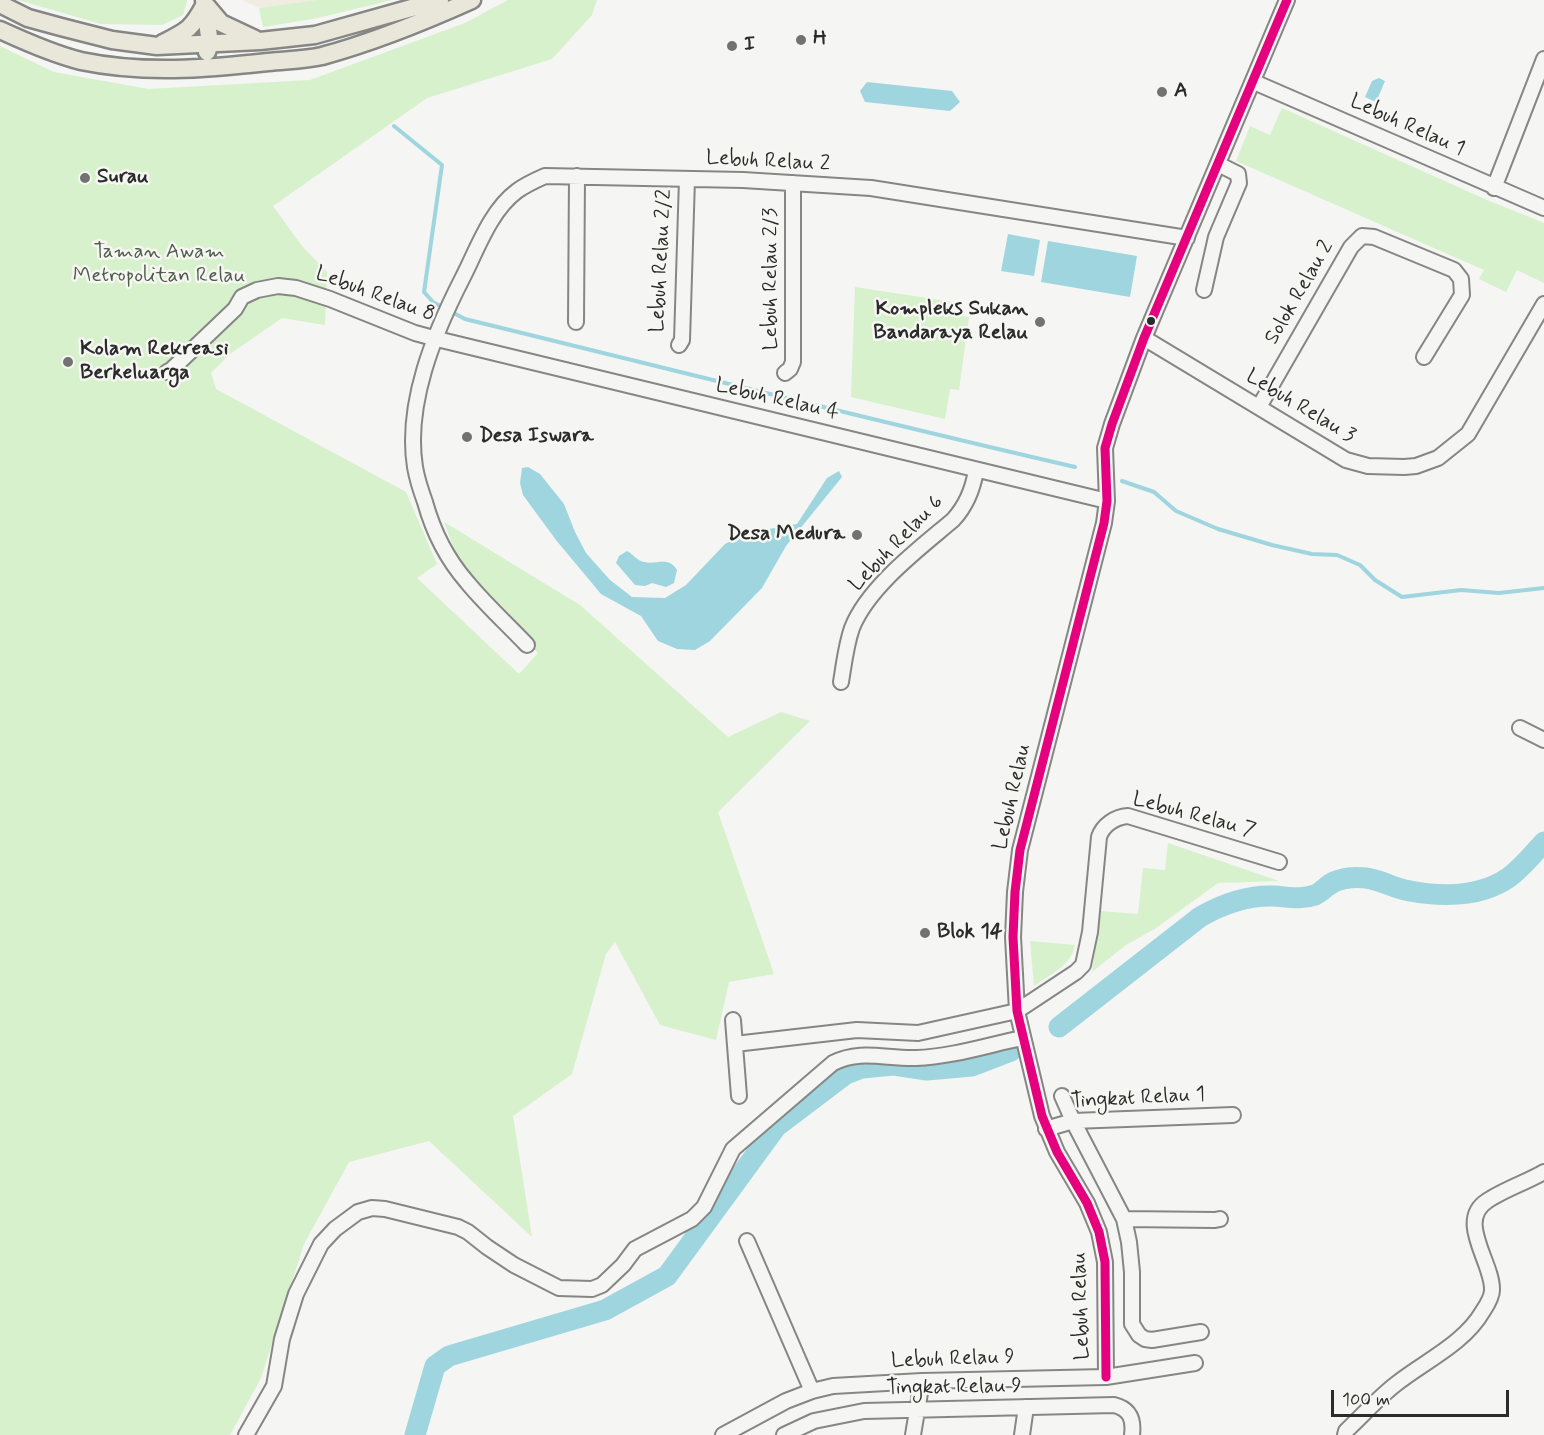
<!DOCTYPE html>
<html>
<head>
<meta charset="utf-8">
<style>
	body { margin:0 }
	#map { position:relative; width:1544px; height:1435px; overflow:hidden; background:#f5f5f3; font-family:Mynerve,sans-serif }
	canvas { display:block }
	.scale { position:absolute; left:1331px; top:1390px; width:178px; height:27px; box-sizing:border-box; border:3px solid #2b2b2b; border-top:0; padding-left:8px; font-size:18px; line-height:21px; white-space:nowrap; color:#2b2b2b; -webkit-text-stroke:4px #f6f6f2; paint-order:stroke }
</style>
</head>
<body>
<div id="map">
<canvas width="1544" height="1435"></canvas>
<div class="scale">100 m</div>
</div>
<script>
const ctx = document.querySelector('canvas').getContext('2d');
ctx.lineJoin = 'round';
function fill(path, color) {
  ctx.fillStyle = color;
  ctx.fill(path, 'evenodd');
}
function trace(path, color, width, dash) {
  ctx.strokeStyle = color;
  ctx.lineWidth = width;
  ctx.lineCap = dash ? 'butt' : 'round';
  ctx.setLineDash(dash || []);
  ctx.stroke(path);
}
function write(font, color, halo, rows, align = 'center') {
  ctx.font = font + ' Mynerve,sans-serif';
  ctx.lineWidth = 5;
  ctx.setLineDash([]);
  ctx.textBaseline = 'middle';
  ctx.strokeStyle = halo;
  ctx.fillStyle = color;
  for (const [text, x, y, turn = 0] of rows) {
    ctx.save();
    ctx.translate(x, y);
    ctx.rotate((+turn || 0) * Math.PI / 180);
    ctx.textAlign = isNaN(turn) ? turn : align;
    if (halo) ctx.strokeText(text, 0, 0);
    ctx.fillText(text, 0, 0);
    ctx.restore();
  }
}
fill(new Path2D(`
	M242,0H316L259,8Z`), '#f1ece2');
fill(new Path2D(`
	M18,0H187V1L183,15L162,25L101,24Z
	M316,0H392L318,18L263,27L259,8Z
	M508,0H597L592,15L552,59L427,98L273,206L302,246L327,272L325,325L282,318L230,354L211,373L216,389L406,492L437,564L417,578L519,674L538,653L462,570L444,522L580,605L728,737L781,712L810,721L718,812L774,974L729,982L716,1040L660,1025L615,942L606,954L572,1074L513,1116L532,1237L429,1141L349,1162L304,1244L261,1378L230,1435H0V46L54,72L148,89L310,80L465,23Z
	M1282,108L1487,200L1544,223V283L1517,270L1506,292L1479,279L1484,270L1236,161L1250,126L1270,135Z
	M855,287L953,302L951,314L969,317L959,390L950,389L945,419L851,397Z
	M1168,843L1279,881L1218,883L1156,928L1126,945L1092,972L1100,911L1138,914L1143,868L1165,870Z
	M1030,941L1075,945C1072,965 1049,975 1034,986Z`), '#d6f1cc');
fill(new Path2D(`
	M1379,78L1385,81L1376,102L1365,97L1372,81Z
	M867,82L952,91L960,102L950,111L865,102L860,91Z
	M1008,234L1040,240L1034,276L1001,271Z
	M1048,241L1137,256L1130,297L1041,282Z
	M528,467L540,474L564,504L575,532L586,553L610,580L632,597L665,598L686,585L725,544L746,533L797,524L827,478L839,471L842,477L786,546L762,588L710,641L695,650L677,649L658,641L641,616L601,594L556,540L523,495L520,483L522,468Z
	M627,551C633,554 637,561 644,562C657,565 668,556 677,570L674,583L666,587L652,583L645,586L635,585L616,563L619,556Z`), '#9ed5df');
trace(new Path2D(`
	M394,126L442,165L424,292L433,302L444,308
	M450,311L465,319C669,369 871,420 1075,467
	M1122,481L1154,492L1176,511L1218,529L1272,545L1312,554L1337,555L1360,565L1375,580L1402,597L1461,590L1499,593L1544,588`), '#9ed5df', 4);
trace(new Path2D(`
	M1059,1027L1200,917C1224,903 1247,895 1274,896C1289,897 1301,900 1315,895C1322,892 1327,885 1334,882C1343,878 1356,877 1366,878C1382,880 1395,889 1410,891C1442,897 1480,897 1508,878C1521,869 1533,854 1544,842
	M415,1435L435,1366L449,1356L605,1310L667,1276L776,1127L846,1074L862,1068L894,1065L927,1070L972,1066L1011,1051`), '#9ed5df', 21);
const minor = new Path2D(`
	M1254,82L1544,208
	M1494,188L1544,59
	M1204,290L1216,237L1239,183L1238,174L1218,164
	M576,322L577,176
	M1144,338L1346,460L1368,466L1404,467L1416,466L1438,458L1468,434L1544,304
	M679,345L682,340L687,179
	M167,372L171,370L235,309L242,297L257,290L278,286L296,288L330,299L415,333L437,339L1107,501
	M785,373L790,369L793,362V183
	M1259,407L1351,247L1362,236L1374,237L1454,270L1461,279L1462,295L1424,357
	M527,645C507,624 485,604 467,582C447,559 433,531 425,502C421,491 417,479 415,467C405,404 434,334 462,279C477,250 490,211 517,191C525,185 536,180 545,176L743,180L871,188L1187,238
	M841,682C844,664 846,645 852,628C868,587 920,548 953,520C966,506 973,489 976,470
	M1520,728L1544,740
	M733,1020L739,1096
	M735,1044L857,1030L918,1033L1017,1011L1076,972L1083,965L1090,932L1099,837C1103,825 1115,817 1128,816L1279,862
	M1062,1096L1073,1121L1124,1219L1129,1242L1132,1272V1324L1139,1335L1145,1339L1152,1340L1201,1332
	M1046,1129L1073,1121L1233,1115
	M1124,1219L1215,1220L1220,1219
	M747,1241L812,1391
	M1106,1377L1105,1262L1099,1232L1087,1203L1057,1152L1042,1116L1017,1011L1013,937L1015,892L1020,850L1104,523L1107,501L1105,448L1112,424L1144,338L1287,0
	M246,1435L274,1386L282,1339L296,1294L321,1244L335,1229L358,1212L372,1208L385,1209L458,1227L468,1232L487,1247L514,1265L559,1288L592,1289L602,1285L623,1265L635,1249L692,1219L704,1207L733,1149L833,1063C860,1049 886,1059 916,1058C951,1057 988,1045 1022,1038
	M723,1435L786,1401L812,1391L833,1386L922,1381L1106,1377L1195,1363
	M784,1435L814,1421L864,1411L1114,1405C1130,1409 1134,1419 1132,1435
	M913,1435L922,1381
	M1022,1435L1026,1407
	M1345,1435L1346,1431C1363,1415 1378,1398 1396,1384C1425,1361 1464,1344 1483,1311C1487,1305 1492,1296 1492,1290C1493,1263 1456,1221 1487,1201C1503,1190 1527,1182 1544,1172`);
const major = new Path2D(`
	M204,0L210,44L207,52
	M0,4L28,18L61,27L112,40L157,46L260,41L315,35L440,0
	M205,4L221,23L255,39
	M0,30C26,42 53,54 81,61C143,74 205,69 268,62C286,60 305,60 322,56C374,42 423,22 472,0
	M163,43C187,31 192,29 205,4`);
trace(minor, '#868685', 18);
trace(major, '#868685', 21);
trace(minor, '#f5f5f3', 14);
trace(major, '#e9e7da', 16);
trace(new Path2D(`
	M1106,1377L1105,1262L1099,1232L1087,1203L1057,1152L1042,1116L1017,1011L1013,937L1015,892L1020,850L1104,523L1107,501L1105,448L1112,424L1144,338L1287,0`), '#e5007d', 9);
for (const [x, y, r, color] of [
	[801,40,6,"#727271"],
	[732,46,6,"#727271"],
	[1162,92,6,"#727271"],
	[85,178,6,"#727271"],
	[1151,321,5,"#2b2b2b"],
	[1040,322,6,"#727271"],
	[68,362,6,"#727271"],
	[467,437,6,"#727271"],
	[857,535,6,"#727271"],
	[925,933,6,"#727271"]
]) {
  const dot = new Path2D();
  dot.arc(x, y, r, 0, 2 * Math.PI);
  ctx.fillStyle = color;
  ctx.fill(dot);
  trace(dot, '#f6f6f2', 2);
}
write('bold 21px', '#2b2b2b', '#f6f6f2', [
	["H",813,40],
	["I",744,46],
	["A",1174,92],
	["Surau",97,178],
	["Kompleks Sukan",1028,310,"right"],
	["Bandaraya Relau",1028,334,"right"],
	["Kolam Rekreasi",80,350],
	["Berkeluarga",80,374],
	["Desa Iswara",479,437],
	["Desa Medura",845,535,"right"],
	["Blok 14",937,933]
], 'left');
write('21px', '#2b2b2b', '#f6f6f2', [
	["Lebuh Relau 1",1407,126,24],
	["Lebuh Relau 2",768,162,3],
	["Lebuh Relau 2/2",662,261,-87],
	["Lebuh Relau 2/3",772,279,-90],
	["Solok Relau 2",1300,293,-60],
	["Lebuh Relau 8",375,295,20],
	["Lebuh Relau 4",777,400,13],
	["Lebuh Relau 3",1300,407,31],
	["Lebuh Relau 6",897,544,-46],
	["Lebuh Relau",1013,797,-77],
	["Lebuh Relau 7",1194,816,15],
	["Tingkat Relau 1",1138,1099,-3],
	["Lebuh Relau",1082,1306,-92],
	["Lebuh Relau 9",953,1360,-2],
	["Tingkat Relau 9",954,1388,-1]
]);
write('21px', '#4f5c4c', '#f6f6f2', [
	["Taman Awam",159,253],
	["Metropolitan Relau",159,277]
]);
</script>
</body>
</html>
